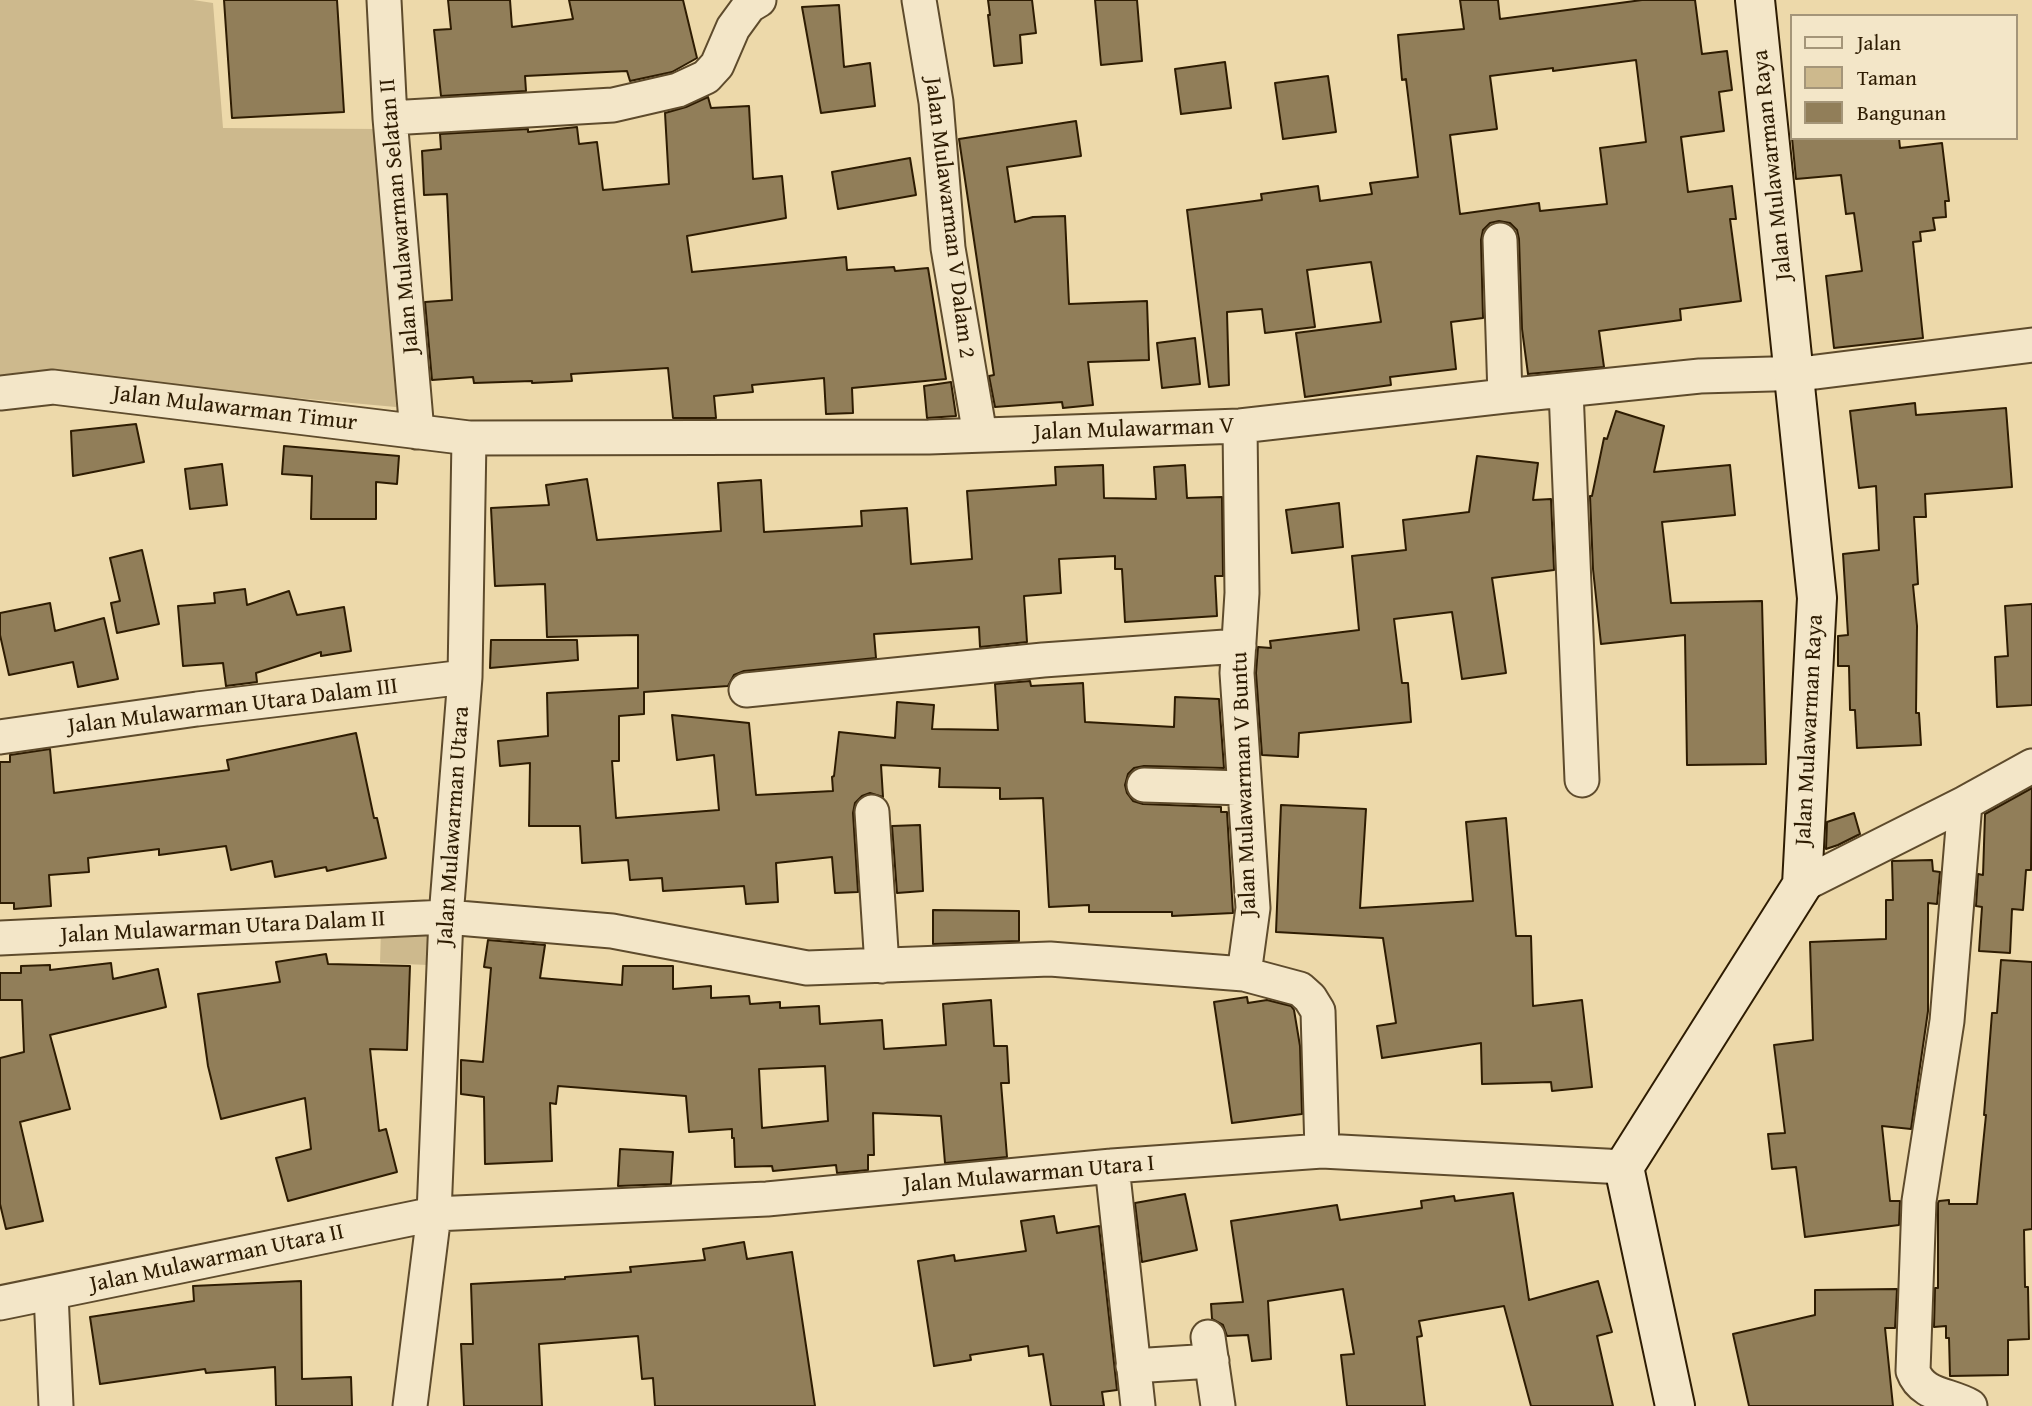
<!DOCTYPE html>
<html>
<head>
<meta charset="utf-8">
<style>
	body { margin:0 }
	#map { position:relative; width:2032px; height:1406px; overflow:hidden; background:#edd9aa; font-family:"Gentium Book Plus",serif }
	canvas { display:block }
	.legend { position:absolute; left:1790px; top:14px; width:228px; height:126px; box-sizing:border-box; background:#f3e6c8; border:2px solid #a49579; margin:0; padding:9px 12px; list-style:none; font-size:21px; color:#2e1c02 }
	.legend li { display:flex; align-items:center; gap:14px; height:35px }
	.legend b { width:35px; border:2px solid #a49579 }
</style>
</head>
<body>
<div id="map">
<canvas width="2032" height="1406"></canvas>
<ul class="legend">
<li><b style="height:9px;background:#f3e6c8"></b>Jalan</li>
<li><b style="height:19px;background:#cdb98d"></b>Taman</li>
<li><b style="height:19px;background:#917e59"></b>Bangunan</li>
</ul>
</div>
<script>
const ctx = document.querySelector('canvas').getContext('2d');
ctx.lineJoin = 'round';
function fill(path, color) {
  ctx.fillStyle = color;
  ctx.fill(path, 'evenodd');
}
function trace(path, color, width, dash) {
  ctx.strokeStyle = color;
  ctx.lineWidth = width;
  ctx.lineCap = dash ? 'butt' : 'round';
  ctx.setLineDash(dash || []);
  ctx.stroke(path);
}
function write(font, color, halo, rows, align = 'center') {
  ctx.font = font + ' "Gentium Book Plus",serif';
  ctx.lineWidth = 5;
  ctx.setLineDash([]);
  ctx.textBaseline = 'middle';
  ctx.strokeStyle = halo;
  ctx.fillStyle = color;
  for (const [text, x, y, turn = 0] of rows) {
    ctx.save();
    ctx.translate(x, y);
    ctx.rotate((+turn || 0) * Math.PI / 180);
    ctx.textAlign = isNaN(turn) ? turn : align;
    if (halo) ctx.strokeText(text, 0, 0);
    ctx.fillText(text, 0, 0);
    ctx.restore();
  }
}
fill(new Path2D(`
	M0,0H193L213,3L223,128L381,129L396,407L85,379L0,382Z
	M381,929L453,931L452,966L380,963Z`), '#cdb98d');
const building = new Path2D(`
	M224,0H337L344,112L232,118Z
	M448,0H510L512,27L573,19L569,0H683L697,58L672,72L630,81L627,71L525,76L526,91L441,96L434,30L451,29Z
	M988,0H1032L1036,33L1020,35L1022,63L994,66L988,15H990Z
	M1095,0H1137L1142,61L1101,65Z
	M1460,0H1498L1500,19L1642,0H1695L1702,54L1727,51L1732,90L1719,92L1724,131L1681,137L1688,192L1732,186L1736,219H1730L1741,301L1680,309L1681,320L1599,331L1604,367L1528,374L1522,329L1519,239L1517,230L1510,223L1499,221L1490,223L1483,230L1481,240L1483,318L1451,322L1456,369L1390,377L1391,385L1305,397L1296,333L1381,322L1371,262L1307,270L1315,327L1265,333L1262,309L1227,312L1229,385L1209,387L1187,210L1262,200L1261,194L1318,186L1320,201L1372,194L1370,183L1418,177L1406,79L1402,80L1398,35L1464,29ZM1636,60L1646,142L1600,148L1607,204L1540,211L1539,203L1460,214L1450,135L1497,129L1490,76L1553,68V71Z
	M839,5L844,67L870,63L875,106L821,113L802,7Z
	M1225,62L1231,108L1181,114L1175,69Z
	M1328,76L1336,132L1283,139L1275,83Z
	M708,97L711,108L749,106L753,179L782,176L786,218L687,236L692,272L846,257L847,270L894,267L895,271L928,268L946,379L852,388L853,413L826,414L824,378L752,385L753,392L714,396L716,418H673L668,368L571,374L572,381L532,383V381L474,383L473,377L432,380L425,302L452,300L447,194L424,195L422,151L441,149L440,134L528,129V132L577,127L579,144L597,142L603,190L669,184L665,113L686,107Z
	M1076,121L1081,156L1007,167L1015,222L1033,217L1065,216L1069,304L1147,301L1149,360L1088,362L1093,405L1063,408L1062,402L995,407L989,376L994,375L959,139Z
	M1792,138H1899L1900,148L1942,143L1949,201H1945L1946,217L1933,218L1935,230L1920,232L1921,241L1913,242L1923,338L1834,348L1826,276L1862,271L1854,213L1846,214L1841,175L1796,179Z
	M910,158L916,195L838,209L832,172Z
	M1195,338L1200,384L1162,388L1157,343Z
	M951,382L956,416L927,418L924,386Z
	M1915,403L1916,415L2006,408L2012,487L1925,494L1926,517H1914L1918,584L1913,585L1917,626L1916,713H1919L1921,745L1857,748L1855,710H1850L1849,666H1838V636L1848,635L1843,554L1879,550L1876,486L1859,488L1850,411Z
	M1616,411L1664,426L1654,472L1730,465L1735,515L1662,522L1671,603L1762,601L1766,764L1687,765L1685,635L1601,644L1593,569L1590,496H1592L1604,438L1607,439Z
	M136,424L144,462L73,476L71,431Z
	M284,446L399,456L397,484L376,482V519H311L312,476L282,474Z
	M1477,456L1538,463L1533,500L1551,499L1554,570L1492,578L1506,673L1462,679L1452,612L1394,619L1402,683H1408L1411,722L1299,733L1298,757L1262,755L1256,673L1258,647L1271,648L1270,641L1359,630L1352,556L1406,550L1403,520L1469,512Z
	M222,464L227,505L190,509L185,469Z
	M1103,465L1104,498L1156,499L1154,467L1185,465L1187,498L1222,497L1223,576H1215L1217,616L1125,622L1122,569H1115V556L1059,559L1061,593L1024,596L1027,642L980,647L979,627L874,634L876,658L744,671L734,675L728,686L644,692V714L619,716V761H612L616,818L719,810L714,755L677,760L672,715L749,723L756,795L833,791L832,777L834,776L839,732L895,738L897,702L934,705L932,729L998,730L995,684L1030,681L1031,686L1083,683L1085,722L1174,727L1175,697L1219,699L1224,768L1144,766L1134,768L1128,774L1125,785L1127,793L1133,801L1143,804L1221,807V812H1227L1233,913L1172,916V912H1089V905L1049,907L1043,798L1000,799V788L939,787L940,768L881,765L883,797L870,793L862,796L855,803L853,813L858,892L835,893L832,857L776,863L778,902L746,904L744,886L663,891L662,878L630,880L628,860L582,863L580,826H529L530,763L500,766L498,741L548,736L547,693L638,688V635L547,637L545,584L495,586L491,508L549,505L546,485L587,479L597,540L721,531L718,483L761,480L764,532L862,526L861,511L907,508L911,564L972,559L967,491L1056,485L1055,467Z
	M1339,503L1343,547L1292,553L1286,510Z
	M142,550L159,624L117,633L111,603L120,601L110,558Z
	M245,589L247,605L289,591L297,615L344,607L351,651L321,656V652L256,673L257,682L226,686L223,663L183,666L178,606L215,603L214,593Z
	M50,603L55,631L104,618L118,679L78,687L73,662L9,675L0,635V613Z
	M2032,604V705L1997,707L1995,657L2008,656L2005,606Z
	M491,640H577L578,660L490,668Z
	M356,733L374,818H377L386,858L327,871L326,867L275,877L272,861L231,870L226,846L159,855V849L88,858L89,872L49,875L51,906L14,909V903H0V762H10V755L50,749L54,793L229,770L227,760Z
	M2032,788L2031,870H2026L2023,910L2012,909L2010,953L1979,951L1982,907L1976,906L1978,874L1983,875L1985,814Z
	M1281,805L1366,809L1360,908L1473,901L1466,822L1506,818L1516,936H1531L1533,1006L1582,1000L1592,1087L1552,1091L1551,1082L1482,1084L1481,1043L1382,1058L1377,1026L1396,1023L1383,938L1276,932Z
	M1854,813L1860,834L1838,845L1826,849L1827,822Z
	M920,825L923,891L897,893L892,826Z
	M1932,860L1933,871L1940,872L1937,904L1928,903V1011L1911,1129L1882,1126L1890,1201H1900L1899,1225L1805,1237L1796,1167L1772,1169L1768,1134L1785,1133L1774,1045L1813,1040L1810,942L1886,939V900H1893L1892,861Z
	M933,910L1019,911V941L933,944Z
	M488,940L545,945L540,978L622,985L623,966H673V989L711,986V998L749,996L750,1004L780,1002V1008L819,1006L820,1024L882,1020L884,1049L946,1045L943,1004L991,1000L994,1046H1007L1009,1083H1001L1007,1157L945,1163L941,1116L873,1113L874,1155H868V1170L837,1173L836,1165L773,1171L772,1166L735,1167L734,1138H732V1129L689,1132L686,1096L558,1086L556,1104L550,1103L552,1161L485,1164L484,1097L461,1094V1060L483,1062L491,968L484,967ZM825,1066L828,1121L762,1128L759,1069Z
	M326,954L328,964L410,966L407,1050L370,1049L379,1131L386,1129L397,1172L288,1201L276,1158L311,1149L305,1098L221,1119L208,1066L198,994L280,982L276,962Z
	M2001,960L2032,962V1229L2024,1230L2025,1287H2028L2029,1339L2008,1340V1375L1950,1376L1949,1338H1946V1326L1934,1327L1935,1288H1938V1203L1939,1201L1949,1200V1204H1977L1986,1115H1984L1992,1013H1997Z
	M111,963L113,979L158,969L166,1007L50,1035L70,1109L20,1122L43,1221L6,1229L0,1204V1058L24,1052L22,1000H0V973H21V966L50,965V970Z
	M1247,997L1248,1003L1267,1000L1291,1006L1294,1010L1300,1046L1302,1114L1232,1123L1214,1002Z
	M620,1149L673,1152L671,1184L618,1186Z
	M1513,1193L1529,1300L1598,1281L1612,1332L1597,1336L1613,1406H1531L1504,1306L1419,1321L1422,1336L1417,1337L1425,1406H1347L1341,1355L1354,1354L1343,1289L1268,1301L1271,1359L1252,1361L1248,1335L1227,1336L1223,1325L1212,1319L1211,1304L1243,1302L1231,1221L1337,1205L1340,1220L1422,1208L1421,1201L1454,1196L1455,1201Z
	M1185,1194L1197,1250L1142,1262L1135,1203Z
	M1054,1216L1057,1233L1099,1226L1117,1390L1102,1392L1104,1406H1051L1043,1354L1029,1356L1028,1346L970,1355L971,1360L934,1366L918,1261L954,1255L955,1261L1026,1251L1021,1221Z
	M744,1242L747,1259L792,1252L815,1406H655L653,1378L642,1379L638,1336L539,1344L542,1406H464L461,1344H473L471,1284L565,1279V1277L631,1272L630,1267L705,1260L703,1249Z
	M301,1281L302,1379L351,1377L352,1406H276L275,1367L206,1373L205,1369L100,1384L90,1317L194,1301L193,1286Z
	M1897,1289L1895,1328H1885L1893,1406H1749L1733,1334L1815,1315V1290Z`);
fill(building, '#917e59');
trace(building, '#2e1c02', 2);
const street = new Path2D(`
	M384,0L390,118L417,432
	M919,0L936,102L948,248L980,435
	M390,118L613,105L678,90L706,77L717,65L733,28L749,6L759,0
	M1500,240L1505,396
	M1566,390L1582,780
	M0,393L53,387L469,438L929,437L1240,426L1505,396L1700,376L1808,373L2032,345
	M1240,426L1242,593L1237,673L1253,908L1244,974
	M746,690L1043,660L1239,646
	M0,737L197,709L465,677
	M1144,785L1244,788
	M1965,803L1947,1021L1919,1201L1913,1371C1922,1396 1949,1394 1970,1406
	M872,812L882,966
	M1802,885L1965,803L2032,766
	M0,938L446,917L612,931L807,968L1050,959L1244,974L1300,989L1310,998L1318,1011L1322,1151
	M1112,1166L1138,1406
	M51,1293L56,1406
	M0,1303L434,1214L767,1199L1112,1166L1322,1151L1624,1167
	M1208,1337L1218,1406
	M1133,1366L1212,1361
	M410,1406L434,1214L446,917L465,677L469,438`);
const secondary = new Path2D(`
	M1675,1406L1624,1167L1802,885L1817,598L1755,0`);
trace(street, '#5e4b2c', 37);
trace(secondary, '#2e1c02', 42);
trace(street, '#f3e6c8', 33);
trace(secondary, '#f3e6c8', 38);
write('23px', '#2e1c02', '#f3e6c8', [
	["Jalan Mulawarman Raya",1773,165,-96],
	["Jalan Mulawarman Selatan II",400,216,-95],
	["Jalan Mulawarman V Dalam 2",949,218,83],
	["Jalan Mulawarman Timur",235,409,7],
	["Jalan Mulawarman V",1134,430,-2],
	["Jalan Mulawarman Utara Dalam III",233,707,-7],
	["Jalan Mulawarman Raya",1810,730,-87],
	["Jalan Mulawarman V Buntu",1245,784,-92],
	["Jalan Mulawarman Utara",454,826,-86],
	["Jalan Mulawarman Utara Dalam II",223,928,-3],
	["Jalan Mulawarman Utara I",1029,1175,-5],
	["Jalan Mulawarman Utara II",217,1259,-12]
]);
</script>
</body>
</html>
